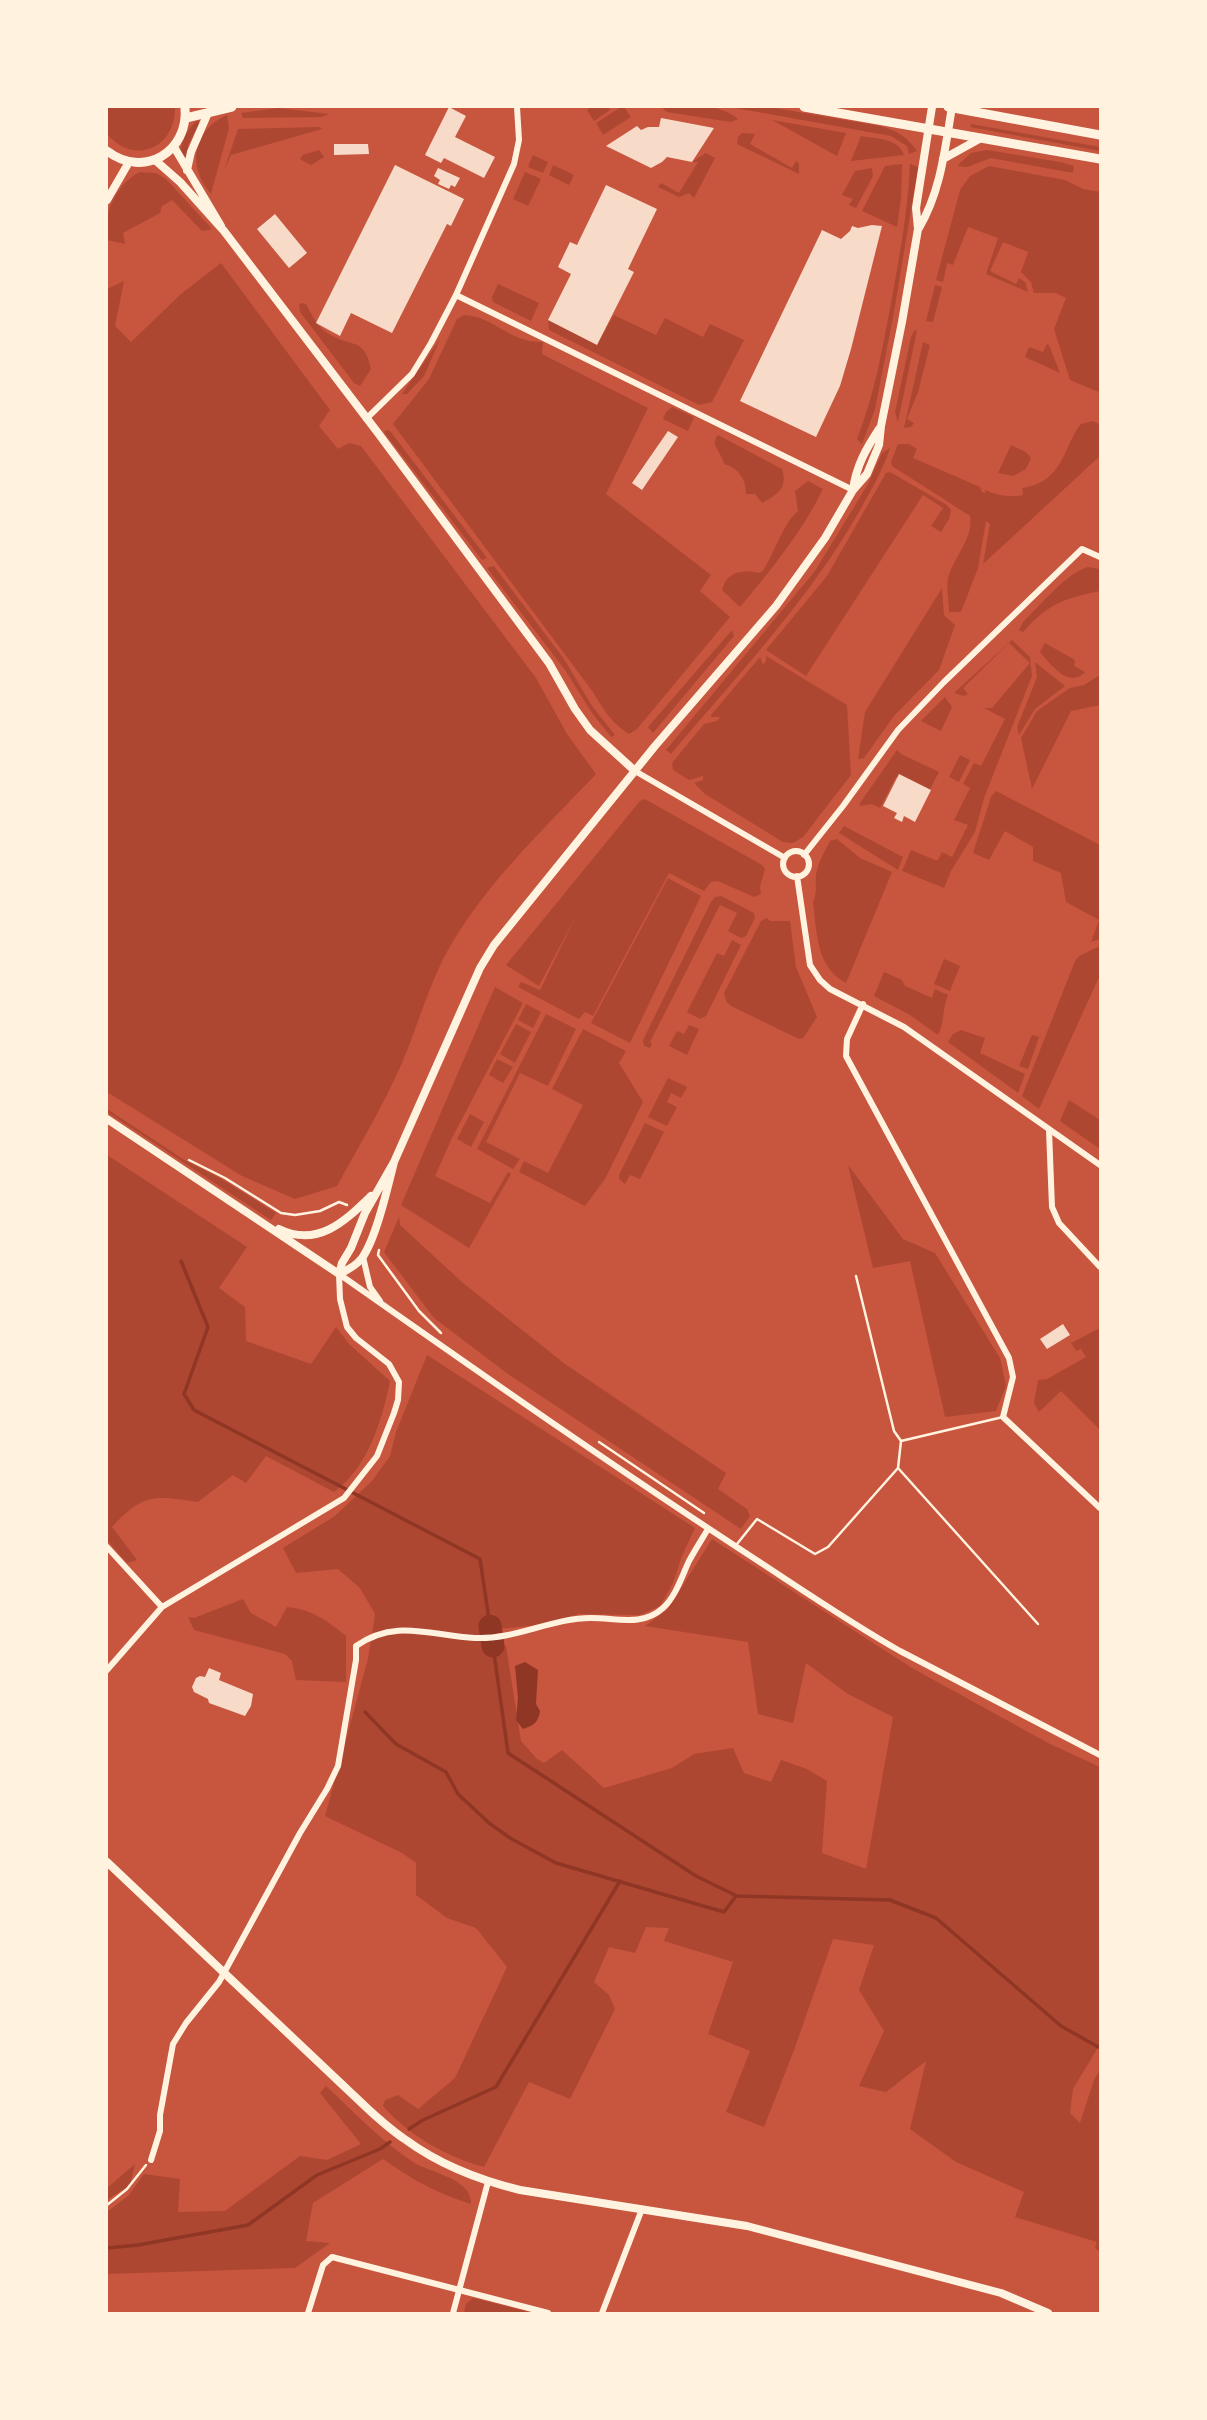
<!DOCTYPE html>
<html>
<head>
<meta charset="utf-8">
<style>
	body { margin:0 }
	#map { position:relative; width:1207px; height:2420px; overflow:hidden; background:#c8553d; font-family:"Roboto Condensed",sans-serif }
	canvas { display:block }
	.frame { position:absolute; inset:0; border:108px solid #fff3e0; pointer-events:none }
</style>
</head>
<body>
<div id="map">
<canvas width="1207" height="2420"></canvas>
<div class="frame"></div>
</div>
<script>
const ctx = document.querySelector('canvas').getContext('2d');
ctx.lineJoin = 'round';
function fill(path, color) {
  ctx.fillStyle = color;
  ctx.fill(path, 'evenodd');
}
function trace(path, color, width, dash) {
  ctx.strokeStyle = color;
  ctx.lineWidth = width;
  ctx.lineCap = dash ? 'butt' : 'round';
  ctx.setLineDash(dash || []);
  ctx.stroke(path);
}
fill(new Path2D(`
	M107,107H175C176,148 134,166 107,134Z
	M591,107H608L610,110L594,121L587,110Z
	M621,107H624L631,117L603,135L596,123Z
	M664,107C689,107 718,102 738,119L731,122L667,112L663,109Z
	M730,107H769L880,126C898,131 906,136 917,151L909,154L907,146L891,136Z
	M278,108L329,114L322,117L243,118L241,113Z
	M227,115L229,128L211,194C187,166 192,131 227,115Z
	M198,120L199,124L188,145L187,158H184L180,152C183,140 187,128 198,120Z
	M772,120L846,133L837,156Z
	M971,124L1100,147V151L970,127Z
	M320,127L322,129L231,155L224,170L238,129Z
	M742,133L755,134L750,144L792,168L796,161L799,164V174L737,144L738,137Z
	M861,136C876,139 899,138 904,155L851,161Z
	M319,150L324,157L311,165L300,159L303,155Z
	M987,150L1060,162L1074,166L1073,173L991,158L967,167L957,166L971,153Z
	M706,153L715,158L694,198L689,193L679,197L658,187L661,183L679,193L698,162H692Z
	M533,155L548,162L543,173L528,167Z
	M902,164L901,199L897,227L862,211L885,166Z
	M910,164L918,167L894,312L875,409L862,444L857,439C875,394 883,345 892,298C900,253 908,210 910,164Z
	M553,165L574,175L569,185L549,175Z
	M989,166L1065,180L1083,189L1100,192V396L1099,392L1070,380L1054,329L1066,298L1056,293H1034L1031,282L1021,272L1028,252L1003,242L990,271L1016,284L1019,278L1025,282L1028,292L986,274L998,238L968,227L953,265L947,263L943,282L936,280L960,190L970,176Z
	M872,168L873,176L856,208L849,205L853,199L842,195L855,171Z
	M140,172L156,173L166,179L212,229L202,231L172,200L162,206L160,213L123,233L125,244L107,240C107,233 105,223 107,217C111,199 124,179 140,172Z
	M525,172L541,179L528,206L513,199Z
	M221,263L330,410L319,426L338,449L349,443L361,446L536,678L567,734L596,774C544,829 486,883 448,950C430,982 417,1028 402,1063C383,1106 359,1146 337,1186L295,1199L242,1176L107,1092V289L124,281L115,326L131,342L181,294Z
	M498,284L539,303L531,321L493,302L492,297Z
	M935,285L942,287L933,322L926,321Z
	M302,303L306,304C312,315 316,325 326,332C350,349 364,335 371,369L360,386L354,383L300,312L299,305Z
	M464,315C494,316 509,343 543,342L542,354L648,408L606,494L711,575L700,591L730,617L637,729L629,734C612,724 603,709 593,692L393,424L429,379L457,319Z
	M614,315L656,335L665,318L703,337L710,324L744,340L712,402L699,405L549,330L548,320L597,344Z
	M917,330L898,422L895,412L911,337L914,331Z
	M440,339L424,376L407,394H402Z
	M923,342L930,345L918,392L907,419L914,423L911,427L904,428Z
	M1047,344L1049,345L1060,373L1025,357L1029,347L1043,352Z
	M672,407L694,417L688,431L663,419L666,412Z
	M1093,421L1099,424L1100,422V456L983,564L990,524L986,521L978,568L961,612H949C949,602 946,588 948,578C953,558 974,538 970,516L892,466L891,462L898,444H909L917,449L913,458L980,487L982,492L986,493L985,490C996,495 1010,498 1023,495L1022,488C1060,482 1061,457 1077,429L1081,424Z
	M387,430L390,431L487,558L482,560L384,432Z
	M718,435L782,469C788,488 778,494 762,503L755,494H746C746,479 739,468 724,464C722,452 709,445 718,435Z
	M1011,445L1026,452L1031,458L1026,469L1013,476L998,473Z
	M890,448C883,470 871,490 860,510C810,599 736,677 671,754L666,750L815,571L868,484L882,453Z
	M890,472L947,505L951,510L949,519L941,532L931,526L943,508L923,495L806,676L766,650L827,576L886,473Z
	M808,481L823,489C802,532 771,570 740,607L722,590C726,572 742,569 760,573L763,571C775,552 782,525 798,511L795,491Z
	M494,566L564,659L592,706L615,735L611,737L592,713L565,670L487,568Z
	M1088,567L1100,569V591C1063,599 1049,603 1023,632L1019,630L1023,622C1039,607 1066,573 1088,567Z
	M942,588L944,615L955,625L939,670L894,716L864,758L858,759L865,712Z
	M732,630L734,636L653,733L648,727Z
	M1012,640L1030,657L1032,676L984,798L975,832L951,871L944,888L902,871L911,850L935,860H938L942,852L952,857L968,825L954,820L970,788L963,784L974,763L981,766L1005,719L984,708H992L1030,663L1009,643L963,688L968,694L964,696L954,693Z
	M1045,643L1075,660L1074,666L1085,672C1069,689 1051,665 1040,652Z
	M766,656L847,705L851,775L803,837L793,843L783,842L705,794L694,783L703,780V776L689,780L673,770L672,763L704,724L717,721L720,717H711V715L760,657L763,665L766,661Z
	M1035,662L1065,686L1035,709L1019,735L1017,727L1037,677Z
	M1100,675V705L1071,711L1032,789L1021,738L1037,711L1070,688L1084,685Z
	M945,697L952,707L941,731L921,721Z
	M897,750L901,754L939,772L928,793L896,777L880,808L872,804L860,806V803Z
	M960,755L970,760L959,782L949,777Z
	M996,791L1100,845V939L1091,942L1099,920L1066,902L1061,873L1033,861V847L1005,831L989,860L973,853L991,797Z
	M645,799L762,865L765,869L760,886L761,894L754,897L718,881L711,882L704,891L669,873L593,1016L585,1012L579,1019L518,987L521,982L540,990L577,914L539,986L506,965L640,801Z
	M844,826L903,857L898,870L839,833Z
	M837,839L860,858L892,872L846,983C816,967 817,933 813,902C818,890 815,888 816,875C818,862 825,851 830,841Z
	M668,878L701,896L630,1043L591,1023Z
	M721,896L754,913L755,918L746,936L741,938L728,931L737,913L720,905L650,1042L652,1044L650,1048L644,1046L643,1040L711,902L715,897Z
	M767,918L770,921H790L796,967L817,1017L803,1038L799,1039L731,1006L726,1001L724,993L761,921Z
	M732,940L741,945L706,1016L700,1019L687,1012L717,953L724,956Z
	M1100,946V975L1039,1109L1022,1096L1075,961L1079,956Z
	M944,959L960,966L950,991L934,984Z
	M884,972L902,980L905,986L932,998L935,989L948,995C942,1009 945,1021 938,1035L910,1015L874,996Z
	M495,987L523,1003L453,1136L435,1176L490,1203L508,1172L511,1174L469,1248L401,1205Z
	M526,1004L541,1012L533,1028L518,1020Z
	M546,1014L576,1029L548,1086L520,1073L486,1142L520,1159L513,1169L477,1149Z
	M516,1024L531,1032L515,1063L500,1054Z
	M689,1025L699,1029L687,1055L669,1046L677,1031L684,1034Z
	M583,1029L626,1051L619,1063L643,1102L605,1179L585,1206L519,1172L524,1161L548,1173L583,1105L552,1089Z
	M961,1030L985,1038L980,1053L1025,1074L1018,1093L948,1042L953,1034Z
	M1032,1035L1039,1037L1028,1069L1019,1066Z
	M497,1059L513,1067L503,1083L489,1075Z
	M668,1078L687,1087L681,1098L671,1093L667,1102L677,1107L667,1126L648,1117Z
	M1069,1100L1100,1120V1149L1060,1121Z
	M107,1109L186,1161L220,1178L276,1213L271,1220L107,1112Z
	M470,1114L484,1122L471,1147L457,1139Z
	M645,1123L664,1132L640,1179L630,1175L625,1184L619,1179V1175Z
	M107,1155L247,1247L219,1288L245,1307L246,1341L311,1364L336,1327L349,1344L390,1381C382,1421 368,1467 334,1492L266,1456L246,1483L233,1475L198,1502C155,1496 144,1492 112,1527L137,1560L127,1563L107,1540Z
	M848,1165L903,1239L935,1253L1000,1358L1006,1386L996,1411L945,1417L910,1261L873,1268Z
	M399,1217L400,1225L463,1283L565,1364L726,1473L718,1489L747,1509L750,1516L741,1529L508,1374L434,1318L384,1252Z
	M1100,1328V1430L1061,1391L1039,1412L1034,1403L1038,1380L1047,1379L1086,1357L1081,1349L1076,1351L1071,1343Z
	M427,1355L695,1528L682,1556L673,1583L660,1606L640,1615L579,1614L538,1625L498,1629L493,1612L487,1646H506L521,1741L537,1759L544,1763L562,1750L604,1788L672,1768L694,1754L733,1748L744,1773L771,1782L781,1760L807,1769L827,1781L822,1853L866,1869L893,1717L848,1694L806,1663L793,1723L758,1714L748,1642L645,1626L668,1609L712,1539L912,1668L1050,1744L1100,1767V2044L1073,2089L1070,2113L1080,2123L1094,2080L1100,2070V2252L1095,2248L1097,2242L1015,2217L1024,2192L956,2162L910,2129L926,2061L886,2092L859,2086L884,2031L859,1990L874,1945L833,1939L794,2050L764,2127L726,2112L750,2051L708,2034L733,1962L664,1941L669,1928L646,1927L635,1953L609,1947L594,1982L609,1995L615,2009L570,2099L529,2082L484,2167C447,2157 408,2135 383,2106L385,2100L398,2095L418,2109L455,2078L507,1967L476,1928L447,1918L416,1895V1863L402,1853L325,1816L368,1659L375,1614L360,1588L338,1569L296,1573L283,1548L335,1516L372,1481L390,1456L396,1432Z
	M243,1599L251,1613L276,1627L287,1607C311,1609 328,1621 346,1636V1682L296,1680L292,1661L285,1654L194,1630L188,1617L194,1618Z
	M326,2086C354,2112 381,2141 413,2162C432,2174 472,2178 471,2204C438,2194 411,2179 383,2159L313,2203L306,2241L330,2243L295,2268L107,2274V2212L129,2195L144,2174L180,2179L178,2212L225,2211L300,2156L327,2160L361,2144L320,2093Z
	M135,2164L130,2185L107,2200V2188Z
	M473,2298L533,2313H464L466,2304Z`), '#ae4732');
fill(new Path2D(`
	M525,1662L538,1670L536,1704L540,1711C538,1723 534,1725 523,1729L516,1720L518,1698L515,1666Z`), '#8f3625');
trace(new Path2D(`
	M181,1261L208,1327L184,1394L194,1410L480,1559L490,1626
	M493,1646L508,1753L696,1876L737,1896L890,1900L936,1918L1061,2026L1100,2048
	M365,1712L396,1744L446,1772L458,1794L489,1823L510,1838L556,1863L724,1912L736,1896
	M409,2129L423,2120L496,2087L620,1881
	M107,2248L138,2245L248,2225L317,2175L380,2149L390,2142`), '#8f3625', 3.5);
trace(new Path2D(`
	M490,1626L493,1646`), '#8f3625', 23);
fill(new Path2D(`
	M449,107L466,116L455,137L495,157L484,178L444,158L441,163L425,155Z
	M661,118L714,128L692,162L667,157L662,162L651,168L606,146L637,126L641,130L648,127H659Z
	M334,144H368L369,154L334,155Z
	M395,165L464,199L451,226L447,224L392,333L351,313L340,336L316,323Z
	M438,168L460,178L455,187L451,185L449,189L438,184L440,180L434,176Z
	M606,185L657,209L628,269L634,272L597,345L548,320L571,274L558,267L570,242L577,245Z
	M275,214L307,253L289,268L257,229Z
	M872,225L882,226L851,349L840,386L816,437L740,401L822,230L841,239L850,231L852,226L858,228Z
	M668,431L678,437L642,490L632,483Z
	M899,774L931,790L915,822L904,816L902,822L894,818L897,813L883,806Z
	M1063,1324L1070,1335L1047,1349L1040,1339Z
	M209,1668L221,1673L219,1680L253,1694L251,1706L245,1716L209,1703L208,1699L194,1692L192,1687L196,1678L200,1676L205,1677Z`), '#f7dbc8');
trace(new Path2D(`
	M189,1160L225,1178L281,1213L295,1215L320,1211L339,1202L347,1205
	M379,1250L378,1255L419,1311L441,1333
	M599,1442L704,1513
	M107,2205L127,2189L146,2165`), '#fff3e0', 2.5);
trace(new Path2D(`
	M856,1276L894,1431L901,1441L1003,1417
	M901,1441L898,1468L1038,1624
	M737,1544L757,1519L815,1554L828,1547L898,1468`), '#fff3e0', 2.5);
trace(new Path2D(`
	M456,295L853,490
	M366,419L412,374L431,343L456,295L514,164L519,140L517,107
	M635,771L785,858
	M783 864a13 13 0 1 1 26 0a13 13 0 1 1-26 0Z
	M804,855L843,806L898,730L944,682L1082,549L1100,557
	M797,876L810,965L820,980L830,989L904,1027L1100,1165
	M863,1004L847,1039L846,1056L1009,1358L1013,1377L1003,1417L1100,1508
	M1049,1130L1052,1207L1059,1223L1100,1267
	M363,1257L370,1287L380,1301
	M339,1274C476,1370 612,1466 752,1557C801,1589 849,1622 900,1651L1100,1755
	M107,1547L162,1607
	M107,1670L162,1607L344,1498L377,1456L394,1413L398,1400L399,1382L389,1364L356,1338L347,1327L340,1299L339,1274
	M151,2160L160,2131V2115L173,2044L186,2023L219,1982L300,1833L327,1789L338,1766L356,1660V1646C396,1618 431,1636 475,1638C514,1640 552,1618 591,1618C617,1618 642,1627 663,1608C676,1596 682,1576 689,1561C695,1550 702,1539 708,1529
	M308,2313L323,2265L332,2257L548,2313
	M453,2313L488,2182
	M602,2313L642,2209`), '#fff3e0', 6);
trace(new Path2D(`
	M174,147L221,226
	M943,159L981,138
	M155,160L180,182L224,231L378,433L549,663L575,709L590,730L635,771
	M187,170L191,152L208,113
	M107,200L129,162
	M919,228C941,191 945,148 952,107
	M853,490C856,466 866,449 879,429
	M107,1119L339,1274
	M394,1162C388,1186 376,1239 362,1258C356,1266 348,1270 339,1274L342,1263L351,1248L365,1213L394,1162L480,968L494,945L655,746L776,606L825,538L853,490L867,474L879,445L881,426L902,322L918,229L916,208L932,107
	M279,1229C318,1248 345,1221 371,1196
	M107,1862L368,2109C380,2120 392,2131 406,2140C440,2165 479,2180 520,2190L747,2226L1001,2293L1048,2313`), '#fff3e0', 8);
trace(new Path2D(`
	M804,107L1100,159
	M948,107L1100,135
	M186,118L232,107
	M107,151C144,179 189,152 185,107`), '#fff3e0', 9);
</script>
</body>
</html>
